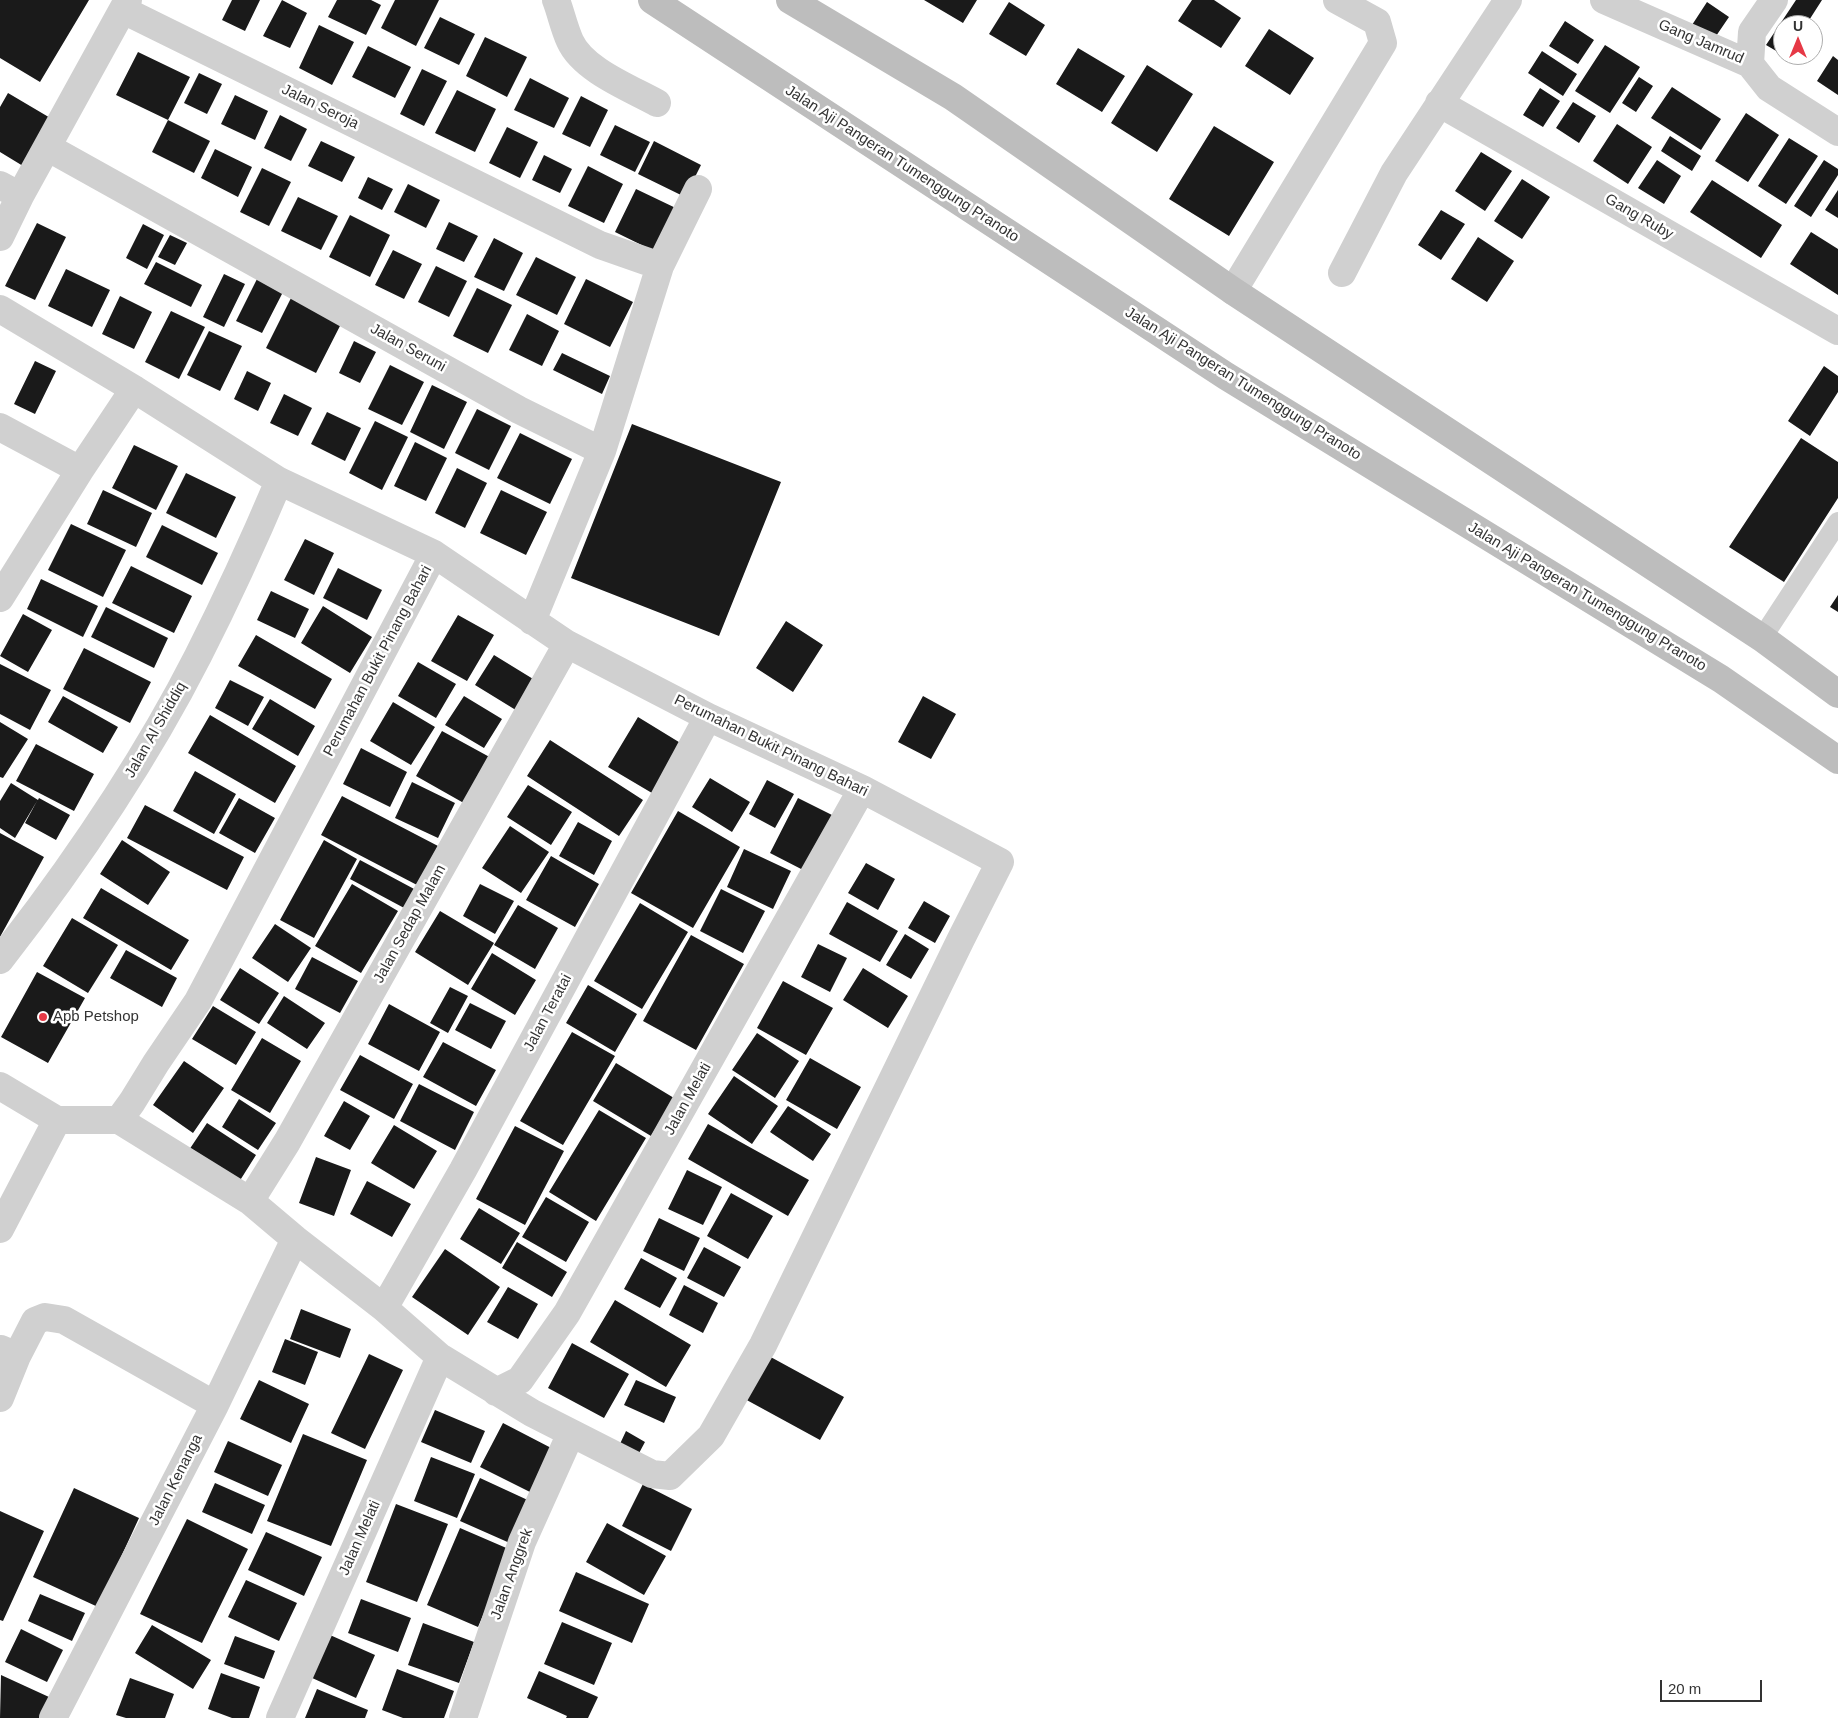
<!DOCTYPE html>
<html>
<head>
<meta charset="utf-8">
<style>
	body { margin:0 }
	#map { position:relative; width:1838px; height:1718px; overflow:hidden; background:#fff; font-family:Arial,sans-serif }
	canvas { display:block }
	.north { position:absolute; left:1773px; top:15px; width:50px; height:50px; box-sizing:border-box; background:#fff; border:1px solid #adadad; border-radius:50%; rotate:0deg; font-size:14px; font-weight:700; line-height:20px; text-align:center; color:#333 }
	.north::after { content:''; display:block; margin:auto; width:18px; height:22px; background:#e63946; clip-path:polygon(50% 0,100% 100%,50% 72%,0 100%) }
	.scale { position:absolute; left:1660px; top:1680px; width:102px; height:22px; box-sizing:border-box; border:2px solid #333; border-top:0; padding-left:6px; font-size:15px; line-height:18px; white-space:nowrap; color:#333; -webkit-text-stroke:4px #fff; paint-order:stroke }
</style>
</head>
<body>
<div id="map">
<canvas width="1838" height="1718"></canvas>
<div class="north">U</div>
<div class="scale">20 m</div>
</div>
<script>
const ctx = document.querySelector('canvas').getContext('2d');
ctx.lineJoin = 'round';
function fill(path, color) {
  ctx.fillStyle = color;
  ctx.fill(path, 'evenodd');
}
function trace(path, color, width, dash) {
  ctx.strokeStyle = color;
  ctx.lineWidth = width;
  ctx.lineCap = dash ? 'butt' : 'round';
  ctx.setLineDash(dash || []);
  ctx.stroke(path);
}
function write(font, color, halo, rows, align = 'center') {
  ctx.font = font + ' Arial,sans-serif';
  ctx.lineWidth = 5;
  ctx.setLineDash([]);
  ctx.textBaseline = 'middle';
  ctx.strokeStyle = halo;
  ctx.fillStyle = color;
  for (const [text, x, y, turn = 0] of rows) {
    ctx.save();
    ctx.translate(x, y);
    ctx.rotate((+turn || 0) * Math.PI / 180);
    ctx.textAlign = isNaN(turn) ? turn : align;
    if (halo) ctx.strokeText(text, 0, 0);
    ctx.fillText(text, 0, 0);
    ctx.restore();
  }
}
fill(new Path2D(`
	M0,0H89L40,82L0,58Z
	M232,0H260L245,31L222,20Z
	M282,0L307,13L290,48L263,36Z
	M337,0H371L381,5L366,35L328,17Z
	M395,0H439L416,46L381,28Z
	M924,0H977L963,23Z
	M1192,0H1214L1241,18L1221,48L1178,21Z
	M1796,0H1822L1806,25H1783V55L1766,45Z
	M1009,2L1045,25L1026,56L989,34Z
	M1707,2L1729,17L1714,39L1692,25Z
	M440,17L475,34L459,65L424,48Z
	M1565,21L1594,40L1578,64L1549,46Z
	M319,25L354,42L332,85L299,68Z
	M1269,29L1314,58L1290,95L1245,66Z
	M485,37L527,57L507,97L466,76Z
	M1605,45L1640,67L1610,113L1575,91Z
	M368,46L411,67L395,98L352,77Z
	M1078,48L1125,76L1102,112L1056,84Z
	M1542,51L1577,74L1563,96L1528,73Z
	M138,52L190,77L168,120L116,95Z
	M1833,56L1838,60V95L1817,81Z
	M1147,65L1193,94L1157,152L1111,123Z
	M422,69L447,81L424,126L400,114Z
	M199,73L222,84L207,114L184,103Z
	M1639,77L1653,86L1636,112L1622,103Z
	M530,78L569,98L554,128L514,110Z
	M1672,87L1721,119L1701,150L1651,118Z
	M1540,88L1560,101L1543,127L1523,115Z
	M457,90L496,109L475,152L435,133Z
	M8,93L52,119L23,166L0,152V107Z
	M235,95L268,111L255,140L221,124Z
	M581,96L608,110L590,147L562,134Z
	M1573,102L1596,116L1579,143L1556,128Z
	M1746,113L1779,135L1748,182L1715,161Z
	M280,115L307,129L291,161L264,148Z
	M168,120L210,141L194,173L152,152Z
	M1617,124L1652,147L1628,184L1593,161Z
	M615,125L650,142L635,172L600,155Z
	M1214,126L1274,162L1229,236L1169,199Z
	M507,127L538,142L520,178L489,163Z
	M1670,136L1701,156L1692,171L1661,151Z
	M1789,138L1818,156L1786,204L1758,186Z
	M321,141L355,157L342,182L308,166Z
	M654,141L701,165L685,197L638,174Z
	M215,149L252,167L238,197L201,178Z
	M1481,152L1512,171L1485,211L1455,191Z
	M544,155L572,169L560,193L532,180Z
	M1657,160L1681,176L1664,204L1638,188Z
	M1824,160L1838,169V175L1811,217L1794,206Z
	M588,166L623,184L604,223L568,206Z
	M262,168L291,182L269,226L240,212Z
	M368,177L393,189L382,210L358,198Z
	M1522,179L1550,197L1522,239L1494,221Z
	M1712,180L1782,225L1761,258L1690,212Z
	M408,184L440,200L426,228L394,212Z
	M636,189L682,211L660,254L615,232Z
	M1838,190V218L1825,210Z
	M298,197L338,216L321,250L281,231Z
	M1441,210L1465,224L1441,260L1418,245Z
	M350,215L390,235L370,277L329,257Z
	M449,222L478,236L464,262L436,249Z
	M37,223L66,237L35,300L5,286Z
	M143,224L164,235L147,269L126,258Z
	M1811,232L1838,249V295L1790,264Z
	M170,235L187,243L175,265L158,257Z
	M1478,237L1514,261L1487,302L1451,279Z
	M494,238L523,253L504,291L474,277Z
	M393,250L422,264L404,299L375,285Z
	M536,257L576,277L557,315L516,295Z
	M156,262L202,285L191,307L144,284Z
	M436,266L467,281L449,317L418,302Z
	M66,269L110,290L92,327L48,306Z
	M224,274L245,284L224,327L203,317Z
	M257,279L283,292L262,333L236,321Z
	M586,279L633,302L610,347L564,324Z
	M477,288L512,305L488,353L453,336Z
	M120,296L152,312L134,349L102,334Z
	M291,298L342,322L316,373L266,348Z
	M171,311L205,327L179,379L145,362Z
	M527,314L559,331L542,366L509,350Z
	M209,331L242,346L220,391L187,375Z
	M354,341L376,352L360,383L339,373Z
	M562,353L610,376L602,394L553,370Z
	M35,361L56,371L35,414L14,404Z
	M390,365L424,382L402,425L368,409Z
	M1824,366L1838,376V392L1810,436L1788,421Z
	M247,371L271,383L258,411L234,399Z
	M432,385L467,402L444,449L410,432Z
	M284,394L312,408L298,436L270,423Z
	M477,409L511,426L489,470L455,453Z
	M327,412L361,428L345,461L311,444Z
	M375,421L408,437L382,490L349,473Z
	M632,424L781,482L719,636L571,578Z
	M520,433L572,459L550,504L497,478Z
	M1801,438L1838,462V498L1784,582L1729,547Z
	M415,442L447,458L426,501L394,486Z
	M134,445L178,466L156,510L112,488Z
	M457,468L487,483L465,528L435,513Z
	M186,473L236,497L216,538L166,513Z
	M103,490L152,513L136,547L87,524Z
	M501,490L547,512L526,555L480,533Z
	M71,524L126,550L103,597L48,570Z
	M162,525L218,553L202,585L146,557Z
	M305,539L334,553L314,595L284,580Z
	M131,566L192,596L174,633L112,603Z
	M338,568L382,590L367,620L323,598Z
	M41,579L98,606L83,637L27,609Z
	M271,591L309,609L295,638L257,620Z
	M1838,595V612L1830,607Z
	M323,606L372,637L350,673L301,643Z
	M106,607L168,638L154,668L91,637Z
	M23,614L52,630L28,672L0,656Z
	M458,615L494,635L467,681L431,661Z
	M786,621L823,645L793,692L756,668Z
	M256,635L332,679L315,709L238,666Z
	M84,648L151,682L130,723L63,689Z
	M494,655L538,682L519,712L475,685Z
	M418,662L456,684L436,718L398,696Z
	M0,664L51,690L30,730L0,714Z
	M230,680L264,697L248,726L215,708Z
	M63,696L118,727L103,753L48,722Z
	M464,696L502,719L484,748L445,725Z
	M923,696L956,714L931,759L898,742Z
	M270,699L315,726L298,756L252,729Z
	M393,702L435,727L411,765L370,741Z
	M210,715L296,766L275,803L188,753Z
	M638,717L687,747L657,796L608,767Z
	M0,722L28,739L3,778L0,777Z
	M442,731L495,760L469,806L416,776Z
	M550,740L643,800L619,836L527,776Z
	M36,744L94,774L74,811L16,781Z
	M361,748L407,772L390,807L343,784Z
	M195,771L236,794L214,834L173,811Z
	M710,778L750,802L732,832L692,807Z
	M767,780L794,794L775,828L749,814Z
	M412,782L455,803L438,838L395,818Z
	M11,783L38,800L39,798L70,815L56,840L25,823L37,801L15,838L0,828V801Z
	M528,785L572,812L551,845L507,817Z
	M342,796L438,846L417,885L321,835Z
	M239,798L275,818L255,853L219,833Z
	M798,798L834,816L805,871L770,853Z
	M145,805L244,857L227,890L127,838Z
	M678,811L740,847L693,928L631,893Z
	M578,822L612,841L594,875L559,856Z
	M510,826L549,852L521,893L482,868Z
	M0,833L44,857L0,937Z
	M122,840L170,872L148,905L100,874Z
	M324,840L357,859L314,938L280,920Z
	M744,849L791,871L773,909L727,887Z
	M551,856L599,884L575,927L526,900Z
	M360,860L416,890L406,909L350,879Z
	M866,863L895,879L878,910L848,893Z
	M352,884L398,911L361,973L315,946Z
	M480,884L514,901L495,934L463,916Z
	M101,888L189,940L171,970L83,918Z
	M721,889L765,911L743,953L700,931Z
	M924,901L950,916L935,943L908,928Z
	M847,902L898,931L880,962L829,934Z
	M640,903L688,932L642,1009L594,981Z
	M518,905L558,928L535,969L494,945Z
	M440,911L494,943L468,985L415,952Z
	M72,918L118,945L88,993L43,966Z
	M275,924L311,948L288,982L252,958Z
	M905,934L929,949L911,979L886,965Z
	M691,935L744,964L696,1050L643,1021Z
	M818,944L847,958L830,992L801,977Z
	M126,950L177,978L162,1007L110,978Z
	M492,953L536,980L515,1015L471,989Z
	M312,957L358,981L340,1013L295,989Z
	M240,968L279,993L259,1024L220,1000Z
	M863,968L908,996L888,1028L843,1000Z
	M37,972L85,998L48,1063L1,1037Z
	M783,981L833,1008L806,1055L757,1028Z
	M588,985L637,1014L615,1052L566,1023Z
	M450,987L468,996L448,1033L430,1023Z
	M284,996L325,1023L307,1049L267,1023Z
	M470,1003L506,1021L491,1049L455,1030Z
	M389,1004L440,1032L419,1071L368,1044Z
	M213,1006L256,1032L236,1065L192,1039Z
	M572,1032L615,1056L563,1145L520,1121Z
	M757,1033L799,1061L775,1098L732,1070Z
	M262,1038L301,1061L270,1113L231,1090Z
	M443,1042L496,1070L476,1106L423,1077Z
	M360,1055L413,1084L394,1119L340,1090Z
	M810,1058L861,1087L837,1129L786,1100Z
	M184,1061L224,1088L193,1133L153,1105Z
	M616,1063L674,1098L651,1136L593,1101Z
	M734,1076L778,1106L752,1144L708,1114Z
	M419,1084L474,1112L455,1150L400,1121Z
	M239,1099L276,1123L258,1150L222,1127Z
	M344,1101L370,1116L350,1150L324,1136Z
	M788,1106L831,1134L813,1161L770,1132Z
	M599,1110L646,1138L596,1221L549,1192Z
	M207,1123L256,1155L239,1182L189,1150Z
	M708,1124L809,1180L788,1216L688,1159Z
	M394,1125L437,1151L414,1189L371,1163Z
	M515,1126L564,1151L525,1225L476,1199Z
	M316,1157L351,1170L334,1216L299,1203Z
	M687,1170L722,1187L703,1225L668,1209Z
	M367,1181L411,1204L392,1237L350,1214Z
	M731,1193L773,1216L748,1259L707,1236Z
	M546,1197L589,1222L566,1262L522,1237Z
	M479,1208L520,1233L501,1264L460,1239Z
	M659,1218L700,1238L684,1271L643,1251Z
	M517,1242L567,1272L552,1297L502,1268Z
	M704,1247L741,1267L724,1297L687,1278Z
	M445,1249L500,1287L468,1335L412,1297Z
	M641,1258L677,1278L660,1308L624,1289Z
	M684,1285L718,1303L703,1333L669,1315Z
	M508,1287L538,1304L518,1339L487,1322Z
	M615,1300L691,1345L666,1387L590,1342Z
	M301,1309L351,1329L340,1358L290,1339Z
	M285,1339L318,1352L305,1385L272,1372Z
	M572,1343L629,1374L604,1418L548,1388Z
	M369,1354L403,1370L365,1449L331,1433Z
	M767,1355L844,1397L820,1440L743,1398Z
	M259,1380L309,1404L291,1443L240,1419Z
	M636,1380L676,1397L664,1423L624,1405Z
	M435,1410L485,1431L471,1463L421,1442Z
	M503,1423L557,1451L534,1494L480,1467Z
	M626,1431L645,1442L638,1455L619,1446Z
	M303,1434L367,1460L331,1546L267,1521Z
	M228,1441L282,1465L268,1496L214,1472Z
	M431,1457L475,1474L457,1518L414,1501Z
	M480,1478L532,1502L512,1544L460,1521Z
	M215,1483L265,1505L252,1534L202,1512Z
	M643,1484L692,1509L671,1551L622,1526Z
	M74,1488L139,1518L98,1607L33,1577Z
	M396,1504L448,1524L417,1602L366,1582Z
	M0,1511L44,1531L3,1621L0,1620Z
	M187,1519L248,1549L202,1643L140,1614Z
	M607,1523L666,1556L644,1595L586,1562Z
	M460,1528L511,1550L478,1627L427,1605Z
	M266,1532L322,1557L304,1596L248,1570Z
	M576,1572L649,1604L632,1643L559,1611Z
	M246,1580L297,1603L279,1641L228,1617Z
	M40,1594L85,1613L72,1641L28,1621Z
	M361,1599L411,1618L398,1652L348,1633Z
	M562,1622L612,1643L594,1685L544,1664Z
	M423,1623L474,1642L459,1683L408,1665Z
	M152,1625L211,1660L193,1689L135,1653Z
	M21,1629L63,1650L47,1682L5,1662Z
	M330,1635L375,1655L356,1698L310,1677Z
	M235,1636L275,1651L264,1679L224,1664Z
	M397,1669L454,1691L444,1718H403L382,1710Z
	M539,1671L598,1697L588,1718H566L567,1716L527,1698Z
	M221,1673L260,1687L249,1718H232L208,1709Z
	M1,1675L49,1697L39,1718H0Z
	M130,1678L174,1694L165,1718H126L116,1715Z
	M317,1689L368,1710L365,1718H305Z`), '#1a1a1a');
trace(new Path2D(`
	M1762,638L1838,522`), '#d0d0d0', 20);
trace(new Path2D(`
	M556,0C561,13 564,28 570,41C583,70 630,88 657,103
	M1604,0L1750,64L1769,88L1838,132
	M123,10L600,245L660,266
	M1750,64L1752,32L1774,0
	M1439,103L1838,331
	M47,147L519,410L602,451
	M0,185L20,196
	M0,237L20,196L128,0
	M1342,273L1394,173L1508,0
	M1233,291L1383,43L1377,22L1337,0
	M0,309L134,389L279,481L434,554
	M0,427L80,470
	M0,598L80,470L134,389
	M532,621L602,451L660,266L698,189
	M0,960C74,865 143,764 198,656C227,599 254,540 279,481
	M0,1086L57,1120
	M57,1120H119L250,1201L295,1239L384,1308L440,1357L532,1413L652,1474L670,1476L711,1436L763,1345L961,939L1000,862L862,789L708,717L567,644L434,554L198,1001L156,1063L132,1102L119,1120
	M250,1201L287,1142L567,644
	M0,1229L57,1120
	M384,1308L463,1170L708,717
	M17,1356L35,1321L45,1317L64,1320L215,1405
	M496,1392L520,1380L567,1313L862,789
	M0,1398L17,1356L1,1349
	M53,1718L215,1405L295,1239
	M280,1718L440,1357
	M463,1718L522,1542L571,1433`), '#d0d0d0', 28);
trace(new Path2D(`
	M652,0L1226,376L1721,679L1838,760
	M790,0L953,97L1233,291L1762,638L1838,694`), '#bdbdbd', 28);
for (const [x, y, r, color] of [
	[43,1017,5,"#e63946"]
]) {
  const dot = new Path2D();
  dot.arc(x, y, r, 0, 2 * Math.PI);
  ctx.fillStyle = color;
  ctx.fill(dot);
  trace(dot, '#fff', 2);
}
write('15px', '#333', '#fff', [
	["Gang Jamrud",1701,42,23],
	["Jalan Seroja",320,107,26],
	["Jalan Aji Pangeran Tumenggung Pranoto",902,164,33],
	["Gang Ruby",1639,217,30],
	["Jalan Seruni",408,348,29],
	["Jalan Aji Pangeran Tumenggung Pranoto",1243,384,32],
	["Jalan Aji Pangeran Tumenggung Pranoto",1587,597,31],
	["Perumahan Bukit Pinang Bahari",378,661,-62],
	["Jalan Al Shiddiq",156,730,-60],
	["Perumahan Bukit Pinang Bahari",771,746,26],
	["Jalan Sedap Malam",410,924,-61],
	["Jalan Teratai",548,1013,-62],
	["Jalan Melati",688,1099,-61],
	["Jalan Kenanga",176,1480,-63],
	["Jalan Melati",360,1538,-66],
	["Jalan Anggrek",512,1574,-70]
]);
write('15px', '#333', '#fff', [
	["Apb Petshop",53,1017]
], 'left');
</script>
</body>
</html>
